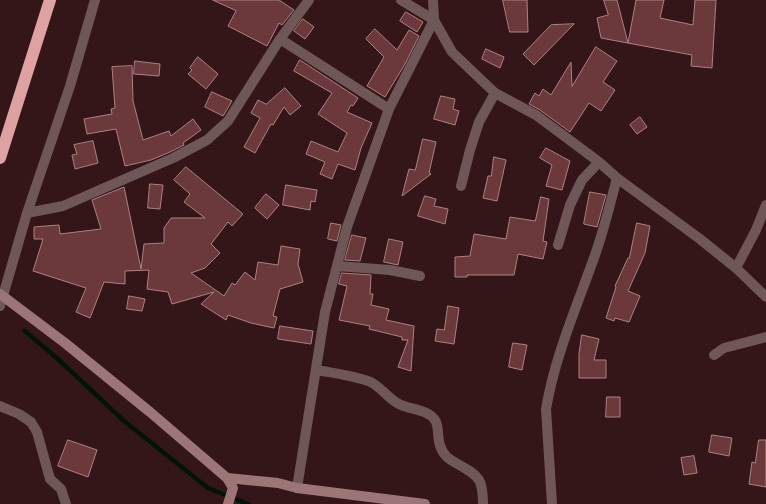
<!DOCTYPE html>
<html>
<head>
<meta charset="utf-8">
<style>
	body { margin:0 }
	canvas { display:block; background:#351618 }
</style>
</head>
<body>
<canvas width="766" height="504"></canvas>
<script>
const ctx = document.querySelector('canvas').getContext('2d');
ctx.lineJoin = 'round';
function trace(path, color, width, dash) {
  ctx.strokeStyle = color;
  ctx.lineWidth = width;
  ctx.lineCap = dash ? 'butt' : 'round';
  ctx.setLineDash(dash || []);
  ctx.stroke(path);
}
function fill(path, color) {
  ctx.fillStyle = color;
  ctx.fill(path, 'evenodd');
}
trace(new Path2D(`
	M25,331L59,360L124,421L208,488L248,504`), '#001508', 4.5);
const building = new Path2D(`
	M213,0H279L294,10L282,25L279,23L267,46L228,26L236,11Z
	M503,0H527L528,32H510Z
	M604,0H617L628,43L636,0H664L660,18L693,25L695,0H716L712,68L691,66L692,55L601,38L597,18L608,15Z
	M406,12L423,22L417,32L400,21Z
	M303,19L314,27L305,39L294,31Z
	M574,24L534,65L523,54L551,25Z
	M375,29L397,50L409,30L419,36L405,64L385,97L367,86L384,57L366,39Z
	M596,47L617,61L603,82L615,90L601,111L589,103L570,132L540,110L529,104L535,93L539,96L543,89L551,95L571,62L572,86Z
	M486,49L504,57L500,68L482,59Z
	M198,57L218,74L206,89L188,74L192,70L190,68Z
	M300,60L358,98L353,106L351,105L347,112L372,123L361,148L355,170L338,164L332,179L320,174L325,162L306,154L311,141L338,152L347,133L318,114L332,93L294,71Z
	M135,61L160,64L159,76L134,74Z
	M132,66L133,101L143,140L169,131L171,136L193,119L201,130L183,143L184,145L170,152L151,160L125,166L116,129L87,134L84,119L112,114L111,109L115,108L112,67Z
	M285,88L301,106L290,115L284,107L273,125L271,124L255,153L244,147L260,118L251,113L258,100L266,104Z
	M212,92L232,101L223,116L205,107Z
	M441,96L455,99L453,109L459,111L455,125L434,119Z
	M640,117L647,127L637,134L630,125Z
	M423,139L436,142L429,173L431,174L402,196L409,169L415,170Z
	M93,141L98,163L75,169L72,155L77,154L74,145Z
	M546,148L570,161L562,190L546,186L552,165L540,158Z
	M494,157L506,160L497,201L483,198L488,176H491Z
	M186,167L243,214L232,226L228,222L211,244L220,253L205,268L191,273L224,296L232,283L235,285L245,272L255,280L258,262L278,265L281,246L300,249L298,264L303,282L280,289L273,316L277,317L274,328L251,323L228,315L226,320L201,304L214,292L172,304L168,292L147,289L149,270L125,271V284L104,282L90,318L76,312L86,288L33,271L43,239H34V227L59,225L60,234L101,229L92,200L124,187L141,269L144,244L164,243V228L171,218H205L184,202L190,194L174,180Z
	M150,184L163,185L160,209L148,208Z
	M286,185L317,190L315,202L311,201L310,210L283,205Z
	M590,192L606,195L597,227L584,224Z
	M266,194L279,205L267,219L255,208Z
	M425,196L436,199L434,206L448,209L445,224L418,216Z
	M541,197L549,199L543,241L547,242L543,259L518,254L514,275H467V277H455V257L470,256L474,234L506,239L510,217L535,221Z
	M331,223L341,225L337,241L328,239Z
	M637,223L650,226L645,253L628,291L640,296L629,322L615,318L614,321L606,318L616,287L615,286L628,258H629Z
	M352,235L366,238L360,261L345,260Z
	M389,239L403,242L398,265L384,262Z
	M342,273L371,275L370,294H373L371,305L389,309L386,320L414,326L411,371L398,367L408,340H402V337L369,329L370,326L339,320L347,286L339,284Z
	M129,296L145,299L142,311L127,309Z
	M448,306L459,308L454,344L435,341L437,329L444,330Z
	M280,326L313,331L311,344L278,339Z
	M582,335L599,339L594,360H606V378H579V354Z
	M513,343L527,345L522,370L509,367Z
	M607,397H620V417H606Z
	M712,435L732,438L729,456L709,452Z
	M68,440L97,450L88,477L58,466Z
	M759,440H766V487L749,484L752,462L755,463Z
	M694,456L697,473L684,475L681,458Z`);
fill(building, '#6b383b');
trace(building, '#ab8283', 1);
trace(new Path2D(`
	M401,0L434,20L452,52L495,93L536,115L599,162L617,178L700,239L736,268L766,297
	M280,39L389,109
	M461,186L470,150L479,122L495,93
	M27,213L63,206L173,158L207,140L228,121L280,39L309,0
	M558,245L570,205L582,180L599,162
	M337,266L390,270L420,276
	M736,268L756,230L766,205
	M0,306L27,213L70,86L95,0
	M714,355L724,348L766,337
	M317,370C333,373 351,375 368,381C379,384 388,399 399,404C411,410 427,409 435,420C441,429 434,444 447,457C456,465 472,469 479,480C483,487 483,497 483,504
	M0,406L19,414L31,422L37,432L50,479L61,489L66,504
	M297,488L325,312L347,227L389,109L434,20L433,0
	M552,504L546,409C555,356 577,306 595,255C604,230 610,204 617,178`), '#6f5758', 10);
trace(new Path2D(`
	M0,294L65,343L150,412L227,478L278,483L297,488L425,504
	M227,478L233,488L228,504`), '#9c7576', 10);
trace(new Path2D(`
	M0,158L50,0`), '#dea2a3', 12);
</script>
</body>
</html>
